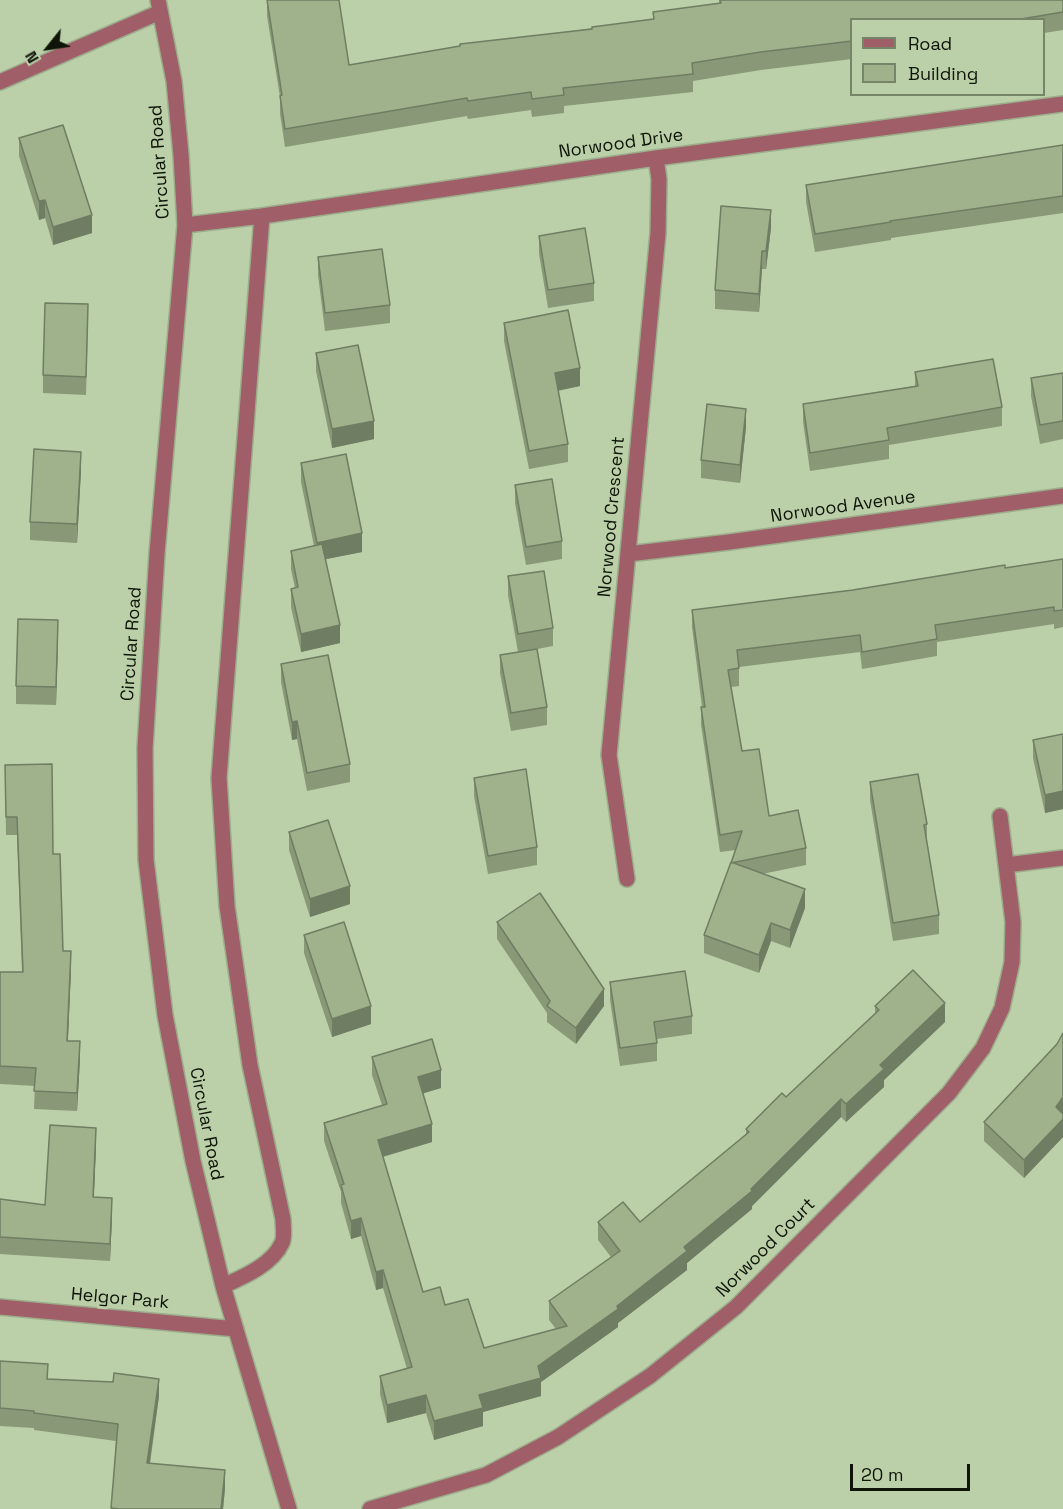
<!DOCTYPE html>
<html>
<head>
<meta charset="utf-8">
<style>
	body { margin:0 }
	#map { position:relative; width:1063px; height:1509px; overflow:hidden; background:#bbcfa8; font-family:"Space Grotesk",sans-serif }
	canvas { display:block }
	.legend { position:absolute; left:850px; top:18px; width:195px; height:78px; box-sizing:border-box; background:#bbcfa8; border:2px solid #768468; margin:0; padding:8px 10px; list-style:none; font-size:18px; color:#0e1407 }
	.legend li { display:flex; align-items:center; gap:12px; height:30px }
	.legend b { width:30px; border:2px solid #768468 }
	.north { position:absolute; left:18px; top:18px; width:60px; height:60px; -webkit-text-stroke:4px #bbcfa8; paint-order:stroke; rotate:240deg; font-size:16px; font-weight:700; line-height:24px; text-align:center; color:#0e1407 }
	.north::after { content:''; display:block; margin:auto; width:21px; height:27px; background:#0e1407; clip-path:polygon(50% 0,100% 100%,50% 72%,0 100%) }
	.scale { position:absolute; left:850px; top:1464px; width:120px; height:27px; box-sizing:border-box; border:3px solid #0e1407; border-top:0; padding-left:8px; font-size:18px; line-height:21px; white-space:nowrap; color:#0e1407; -webkit-text-stroke:4px #bbcfa8; paint-order:stroke }
</style>
</head>
<body>
<div id="map">
<canvas width="1063" height="1509"></canvas>
<ul class="legend">
<li><b style="height:8px;background:#a05e69"></b>Road</li>
<li><b style="height:16px;background:#9fb28c"></b>Building</li>
</ul>
<div class="north">N</div>
<div class="scale">20 m</div>
</div>
<script>
const ctx = document.querySelector('canvas').getContext('2d');
ctx.lineJoin = 'round';
function trace(path, color, width, dash) {
  ctx.strokeStyle = color;
  ctx.lineWidth = width;
  ctx.lineCap = dash ? 'butt' : 'round';
  ctx.setLineDash(dash || []);
  ctx.stroke(path);
}
function fill(path, color) {
  ctx.fillStyle = color;
  ctx.fill(path, 'evenodd');
}
function write(font, color, halo, rows, align = 'center') {
  ctx.font = font + ' "Space Grotesk",sans-serif';
  ctx.lineWidth = 6;
  ctx.setLineDash([]);
  ctx.textBaseline = 'middle';
  ctx.strokeStyle = halo;
  ctx.fillStyle = color;
  for (const [text, x, y, turn = 0] of rows) {
    ctx.save();
    ctx.translate(x, y);
    ctx.rotate((+turn || 0) * Math.PI / 180);
    ctx.textAlign = isNaN(turn) ? turn : align;
    if (halo) ctx.strokeText(text, 0, 0);
    ctx.fillText(text, 0, 0);
    ctx.restore();
  }
}
const minor = new Path2D(`
	M158,0L174,81L181,155L185,225L157,553L145,748L146,860L165,1015L193,1161L223,1286L289,1509
	M0,82L160,12
	M185,225L262,216L656,158L1063,104
	M628,554L729,542L1063,496
	M1006,865L1063,858
	M627,879L609,755L658,233L659,179L656,158
	M223,1286C243,1277 272,1265 282,1243C285,1237 283,1226 283,1219L250,1065L227,906L219,778L262,216
	M0,1307L236,1329
	M370,1509L486,1475L558,1437L650,1376L736,1307L949,1093L983,1048L1002,1008L1012,962L1013,922L1000,816`);
trace(minor, '#9cad8b', 18);
trace(minor, '#a05e69', 15);
fill(new Path2D(`
	M267,0L349,65L653,19V12L719,3V0H1063V30L1044,33V20H852V59L761,70L693,81V92L564,106V113L532,117L531,110L468,119L467,116L285,147L280,114V97L267,16Z
	M19,138L92,233L53,245L45,218L39,220L19,156Z
	M1063,145V213L891,238V240L815,252L806,202V185Z
	M771,228L766,269H762L759,312L715,309V290Z
	M539,236L594,283V301L548,308L539,254Z
	M318,257L390,305V323L325,331L318,275Z
	M88,322L86,395L43,393V375Z
	M504,323L580,386L558,391L568,444V462L529,469L504,341Z
	M316,353L374,439L332,448L316,371Z
	M915,372L1002,407V426L889,445V459L810,471L803,422V404L915,386Z
	M1063,373V439L1040,444L1031,396V378Z
	M746,427L740,483L701,478V460Z
	M301,463L362,552L325,559L340,643L301,652L291,607V589L295,588L291,569V551L314,546L301,482Z
	M81,470L77,543L30,540V522Z
	M515,485L562,541V559L526,565L515,503Z
	M1063,559V627L1054,629V624L937,642V656L862,669L860,652L739,667V686L731,687L742,751L769,816L806,848V865L762,874L805,908L790,948L771,941L759,973L704,953V935L736,850L720,852L701,725V707H702L692,627V610L853,590L1005,568Z
	M508,576L553,628V646L537,649L547,707V725L511,731L500,673V655L518,652L508,595Z
	M58,639L56,705L16,704V686Z
	M281,664L350,764V782L307,791L297,739L292,740L281,682Z
	M1063,734V809L1045,813L1033,758V740Z
	M5,765L53,854L63,951L71,969L68,1041L80,1059L77,1111L34,1109L35,1086L0,1084V972H22L17,835H6Z
	M474,778L537,847V865L488,874L474,796Z
	M870,782L927,824V840L939,915V934L893,941L870,800Z
	M289,832L350,904L310,917L289,850Z
	M497,922L604,1006L576,1044L547,1022V1013L497,939Z
	M304,935L371,1024L332,1037L304,953Z
	M610,982L692,1016V1034L657,1039V1061L620,1066L610,1000Z
	M875,1006L945,1022L884,1080V1087L846,1122L841,1117L752,1206V1209L687,1263V1270L618,1323V1327L541,1382V1396L483,1412V1426L434,1440L426,1413L387,1423L380,1394V1376L407,1369L383,1288L376,1290L361,1236L351,1239L341,1203V1192L324,1141V1123L382,1105L372,1075V1057L441,1088L423,1093L432,1142L383,1157L423,1292L445,1305L484,1348L556,1329L549,1320V1301L611,1257L598,1240V1222H640L746,1134V1129L786,1097L875,1014Z
	M1063,1033V1137L1024,1178L984,1141V1122L1057,1044Z
	M96,1145L94,1197L112,1216L110,1261L0,1254V1199L45,1205Z
	M0,1361L48,1379L159,1396L150,1464L225,1488L223,1509H111L116,1441L34,1430V1428L0,1426Z`), '#899978');
fill(new Path2D(`
	M45,200V218L39,220V201Z
	M771,210V228L766,269V251Z
	M92,215V233L53,245V227Z
	M762,251V269L759,312V294Z
	M580,368V386L555,391V373Z
	M746,409V427L740,483V465Z
	M374,421V439L332,448V429Z
	M81,452V470L77,543V524Z
	M362,533V552L317,561V543Z
	M58,620V639L56,705V687Z
	M340,625V643L301,652V634Z
	M297,721V739L292,740V722Z
	M1063,791V809L1045,813V795Z
	M350,886V904L310,917V899Z
	M805,889V908L790,948V930Z
	M771,923V941L759,973V955Z
	M71,951V969L67,1059V1041Z
	M604,989V1006L576,1044V1028Z
	M945,1003V1022L884,1080V1087L846,1122V1104L880,1065Z
	M371,1006V1024L332,1037V1019Z
	M80,1041V1059L77,1111V1093Z
	M441,1070V1088L418,1095V1077Z
	M1063,1097V1115L1056,1107Z
	M841,1099V1117L752,1206V1209L687,1263V1270L618,1323V1327L541,1382V1396L483,1412V1426L434,1440V1421L479,1395L538,1366L617,1306L751,1189Z
	M1063,1119V1137L1024,1178V1160Z
	M432,1124V1142L378,1158V1140Z
	M96,1128V1145L93,1215V1197Z
	M112,1198V1216L110,1261V1244Z
	M361,1218V1236L351,1239V1221Z
	M383,1270V1288L376,1290V1272Z
	M159,1379V1396L147,1481V1463Z
	M426,1395V1413L387,1423V1405Z
	M225,1470V1488L223,1509H221Z`), '#6f7d62');
const building = new Path2D(`
	M267,0H339L349,65L460,46V44L592,29V27L654,19L653,12L721,3L720,0H1063V12L1015,20H852V41L761,52L692,63L693,74L563,88L564,95L532,99L531,92L468,101L467,98L285,129L280,96L282,95Z
	M63,125L92,215L53,227L45,200L39,201L19,138Z
	M1063,145V196L890,221L891,222L815,234L806,185Z
	M721,206L771,210L766,251H762L759,294L715,290Z
	M585,228L594,283L548,290L539,236Z
	M382,249L390,305L325,313L318,257Z
	M45,303L88,304L86,377L43,375Z
	M568,310L580,368L555,373L568,444L529,451L504,323Z
	M358,345L374,421L332,429L316,353Z
	M993,359L1002,407L887,428L889,440L810,453L803,404L918,386L915,372Z
	M1063,373V421L1040,425L1031,378Z
	M707,404L746,409L740,465L701,460Z
	M34,449L81,452L77,524L30,522Z
	M346,454L362,533L317,543L301,463Z
	M552,479L562,541L526,547L515,485Z
	M322,544L340,625L301,634L291,589L298,587L291,551Z
	M1063,559V610L1054,611V607L935,625L937,639L862,652L860,635L737,650L739,668L728,670L742,751L759,749L769,816L798,810L806,848L731,863L742,831L720,835L701,707H705L692,610L853,590L1005,565V568Z
	M544,571L553,628L518,634L508,576Z
	M18,619L58,620L56,687L16,686Z
	M537,649L547,707L511,713L500,655Z
	M328,655L350,764L307,773L297,721L292,722L281,664Z
	M1063,734V791L1045,795L1033,740Z
	M52,764L53,854H60L63,951H71L67,1041H80L77,1093L34,1091L36,1068L0,1066V972H23L17,817H6L5,765Z
	M526,769L537,847L488,856L474,778Z
	M918,774L927,824L924,825L939,915L893,923L870,782Z
	M328,820L350,886L310,899L289,832Z
	M731,862L805,889L790,930L771,923L759,955L704,935Z
	M540,893L604,989L576,1028L547,1006L550,1001L497,922Z
	M344,922L371,1006L332,1019L304,935Z
	M913,970L945,1003L880,1065L884,1069L846,1104L841,1099L751,1189L752,1191L684,1247L687,1251L617,1306L618,1309L538,1366L541,1378L479,1395L483,1408L434,1421L426,1395L387,1405L380,1376L412,1367L383,1270L376,1272L361,1218L351,1221L341,1185L344,1184L324,1123L387,1104L372,1057L432,1039L441,1070L418,1077L432,1124L378,1140L423,1292L440,1287L445,1305L468,1299L484,1348L567,1326L549,1301L620,1251L598,1222L623,1202L640,1222L749,1132L746,1129L782,1093L786,1097L879,1010L875,1006Z
	M685,971L692,1016L654,1022L657,1043L620,1048L610,982Z
	M1063,1033V1097L1056,1107L1063,1114V1119L1024,1160L984,1122L1057,1044Z
	M50,1125L96,1128L93,1197L112,1198L110,1244L0,1237V1199L45,1205Z
	M0,1361L48,1364L47,1379L113,1382L114,1373L159,1379L147,1463L225,1470L221,1509H120L111,1508L118,1424L34,1413V1411L0,1408Z`);
fill(building, '#9fb28c');
trace(building, '#6f7d62', 1.5);
write('18px', '#0e1407', '#bbcfa8', [
	["Norwood Drive",621,144,-8],
	["Circular Road",160,162,-94],
	["Norwood Avenue",843,507,-8],
	["Norwood Crescent",612,517,-85],
	["Circular Road",132,644,-86],
	["Circular Road",206,1124,79],
	["Norwood Court",766,1248,-45],
	["Helgor Park",120,1299,5]
]);
</script>
</body>
</html>
